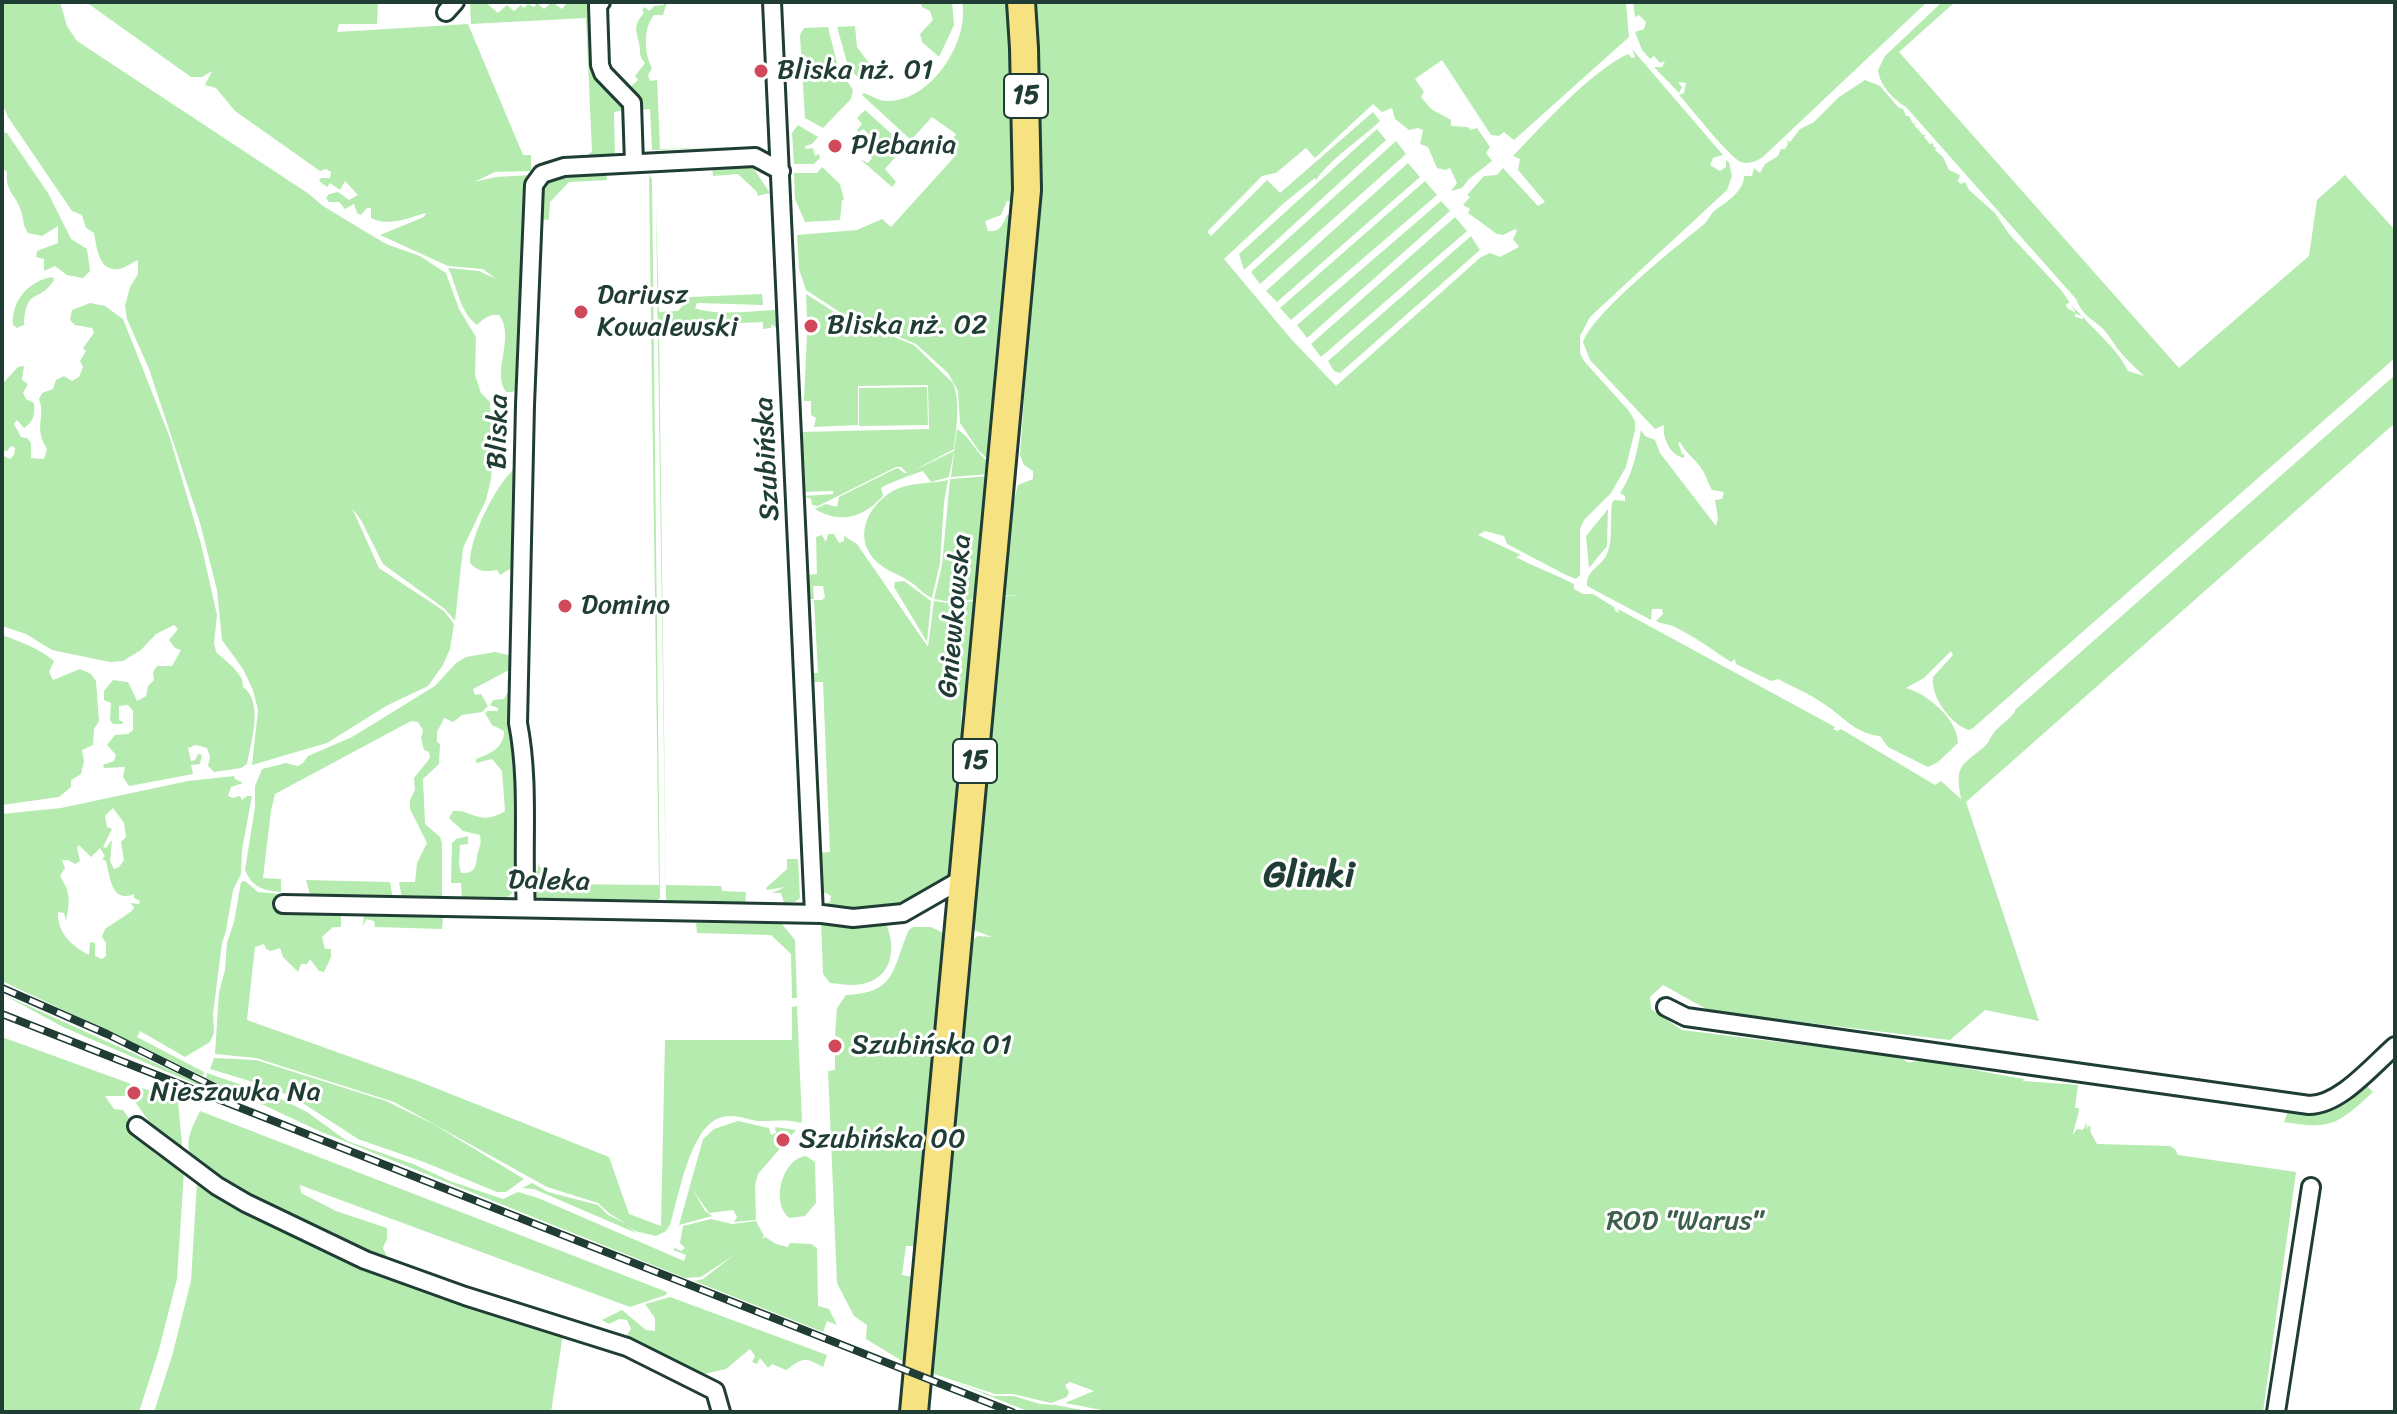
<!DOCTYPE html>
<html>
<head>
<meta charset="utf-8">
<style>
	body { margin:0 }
	#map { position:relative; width:2397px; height:1414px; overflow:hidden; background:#fff; font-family:Sriracha,sans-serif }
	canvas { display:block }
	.frame { position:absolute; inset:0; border:4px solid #1f3d34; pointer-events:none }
</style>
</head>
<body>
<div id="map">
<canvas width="2397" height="1414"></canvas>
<div class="frame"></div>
</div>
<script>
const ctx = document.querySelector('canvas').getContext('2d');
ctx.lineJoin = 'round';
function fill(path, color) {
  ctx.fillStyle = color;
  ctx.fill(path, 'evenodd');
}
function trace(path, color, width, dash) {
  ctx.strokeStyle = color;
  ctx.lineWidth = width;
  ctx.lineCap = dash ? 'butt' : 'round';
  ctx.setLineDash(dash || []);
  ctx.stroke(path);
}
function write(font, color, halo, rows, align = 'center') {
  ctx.font = font + ' Sriracha,sans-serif';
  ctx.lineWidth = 6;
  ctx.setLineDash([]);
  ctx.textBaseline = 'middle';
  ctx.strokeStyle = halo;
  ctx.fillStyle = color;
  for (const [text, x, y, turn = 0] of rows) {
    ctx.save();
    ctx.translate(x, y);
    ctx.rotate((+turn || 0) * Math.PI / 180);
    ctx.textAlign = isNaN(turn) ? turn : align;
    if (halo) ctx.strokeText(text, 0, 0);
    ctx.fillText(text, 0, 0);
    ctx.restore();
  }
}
fill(new Path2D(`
	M2,2H60L67,26L77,41L309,194L323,206L386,244L420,256L446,273L459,309L476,337L475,375L481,393L490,402L493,452L491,479L486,500L463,548L455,621L445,609L383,564L361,520L352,508L379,568L444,611L454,624L450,649L443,665L428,686L386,706L327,743L252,765L258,710L253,690L243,669L222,640L217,590L200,523L149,369L127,319L125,306L130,287L138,274V260C133,262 125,268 119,269C98,272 97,247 94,233L86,228L82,215L72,211L8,117L2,103Z
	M86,2H378L377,24H339L337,32L468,24L523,155H531V171L495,172L474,182L496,177L531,175L525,195L520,388L512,392H506C491,372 516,337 499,315C489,314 484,319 477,325C459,311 458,288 448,268L479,271L496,279L483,269L448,266L380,235L424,217L426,213C408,218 388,227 371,218V208H367L361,215L357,213L354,204L345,209L339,202H329L326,198L329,194L338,192L349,200L358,195L345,181L340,190L330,183L327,187L319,181L321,178H330L331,172L326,169L320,171L235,111L216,88L205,85L212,71L202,77H191Z
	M470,2H485L498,13L507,5L514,11L521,5L524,8L528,4L534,7L537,3L544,9L552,2L562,9L568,2H591L594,75L625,105L626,110L614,112L615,158L589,157V153L592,152L586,18L471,24Z
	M664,2H670L666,5L663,15H654C643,28 644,53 652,68L648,75L650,81L657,80L660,149L739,147L652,150L650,109L640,110L628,89L638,80L635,76L645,63C638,56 641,52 639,43C636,30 633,26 644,13L642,10L645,7L649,11L654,6L664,5Z
	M920,2H952L954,25L939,57L922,42L920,34L933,20L930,11L922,7Z
	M962,2H1011L1016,202L1007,201L1001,215L985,221L988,231C1000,233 1003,224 1007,215L1015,214L991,460H989L979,451L960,423L958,391L948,373L916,344L841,313L806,290L799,269L797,235L857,230L882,219L891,227L957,154L949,146L956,134L932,117L911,140L862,95L864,93C872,96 879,101 887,101C931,102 970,41 962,2Z
	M1034,2H1626L1629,37L1514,140L1504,132L1499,136L1491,135L1442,60L1415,79L1424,92L1421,97L1431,109L1451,120V126L1467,127L1471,130L1477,128L1490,147L1486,153L1492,161L1469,179L1462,188L1451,191L1457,183L1450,168L1445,170L1437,168L1428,147L1420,144L1423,130L1418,128L1409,130L1395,119L1392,108L1382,112L1373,104L1315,158L1306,148L1276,173L1262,176L1207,232L1211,236L1267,180L1280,193L1373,112L1380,121C1362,138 1328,161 1316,180L1315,178L1284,203L1224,259L1292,340L1336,386L1481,257L1490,253L1500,257L1519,247L1513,239L1517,231L1515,229L1503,235L1497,234L1468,213L1470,209L1463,205L1470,197L1467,195L1484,176L1497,175L1503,168L1538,206L1545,202L1518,170L1520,159L1513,156C1542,126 1591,71 1628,54L1632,58L1635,57L1632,49L1723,155L1713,158L1710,165L1720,171L1726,167V160L1729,162L1732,176L1727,190L1590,317L1580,336V353L1584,361L1629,411L1635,421V430L1626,467L1611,493L1584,520L1580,529V575L1576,579L1566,575L1507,544L1504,536L1485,531L1478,535L1521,555L1516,557C1534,567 1555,574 1574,584V589L1583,594H1593L1614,607L1615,611L1619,613L1618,609L1835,727L1833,729L1837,731L1841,729L1935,785L1941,781L1961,799C1955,765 1960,767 1985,746C1990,741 1991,735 1996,730C2002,724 2009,719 2015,712V710L2395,375V423L1966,802L2039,1021L1985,1010L1950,1040L1710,1011L1663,985L1650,997L1651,1009L1682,1030L1820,1047L1845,1046L1903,1059L1907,1062C1914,1063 1919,1060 1926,1061C1959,1066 1992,1074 2024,1079L2023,1081L2078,1085L2075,1108H2079C2079,1116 2074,1126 2073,1135L2077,1129L2083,1130L2087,1122L2086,1130L2088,1126L2091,1127L2090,1131L2097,1144L2170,1146L2175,1149L2178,1155L2296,1172L2263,1412H1112L1065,1403L1094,1391L1070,1382L1065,1385L1069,1392L1067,1397L1051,1403L1013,1394H995L931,1373L972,940L978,936L992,937L973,930L1001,597L1022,595L1001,596L1011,512L1018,485L1033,479V471L1024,465L1020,455L1041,156Z
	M1633,2H1927L1765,155C1760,160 1749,165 1741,162C1728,156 1691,108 1679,95L1684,93L1686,83L1678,82L1682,87L1679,93L1654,67H1662L1665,61L1660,63L1654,56L1650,59L1642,50L1635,32L1644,29L1646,22L1639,15L1635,17Z
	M1942,2H1955L1899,52L2179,368L2309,256L2317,200L2345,175L2395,230V358L1973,728L1969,730C1951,725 1930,696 1933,677L1953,655L1951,651L1924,678L1906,688C1926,693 1958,719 1958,743L1938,762L1928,767L1888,747L1880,736C1855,734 1843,716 1824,704C1810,694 1793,687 1778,679L1771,681L1736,664L1735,659L1731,662C1713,650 1695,637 1675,627C1667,623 1663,625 1656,621L1663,614L1662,609H1652L1651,620L1587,586C1586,570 1601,567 1607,554C1613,542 1610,518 1612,503L1614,500L1625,501V496L1620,493C1633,474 1637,452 1641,430L1645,436L1655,440L1660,453L1716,526L1718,518L1715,500L1722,499L1724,492L1712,490C1708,483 1707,478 1703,471C1695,458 1687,455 1680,442L1678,443L1682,453L1680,454H1684V458C1670,455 1662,438 1664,425L1655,429L1590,360L1583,342C1594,312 1677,246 1703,225C1708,221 1710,215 1714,211C1725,203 1744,192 1744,176H1752L1754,168L1760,173L1765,164L1778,156L1781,149H1785L1788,144L1787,140L1790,142L1800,129L1814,122L1839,97L1865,80L1880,86L1898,107L1903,109L1906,116H1909L1913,124L1917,122L1914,125L1923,135H1926L1924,137L1930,144L1933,143L1934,148L1937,147L1935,150L1943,157L1949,170L1960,175L1958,181L1961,184L1965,182L1969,190L1995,213L2009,234L2062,291L2070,303L2066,304L2067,308L2076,313L2071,305L2082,316L2076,314L2074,316L2082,319L2083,317C2098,334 2119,351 2128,371L2144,376C2137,369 2128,361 2121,353C2114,345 2109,334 2101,327C2090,318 2081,313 2076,299L1906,107C1893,99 1880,86 1878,70L1885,56Z
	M855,26L857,47L869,63L861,68L858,78L848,66L837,27Z
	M828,27L838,67L853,90L851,99L823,128L805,118L800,35L804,28Z
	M865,110L905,146L885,169L896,182L892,187L860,159L868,163L872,158L866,152L869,134L863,129L859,132L857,130L862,124L857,118Z
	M798,125L818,137L812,144L805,146L806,149L813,148L815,156L819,154L820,158L814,164H794L792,133Z
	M1377,129L1386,140L1244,270L1239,254Z
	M2,132L7,133L48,193L71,239L87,249L90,271L83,278L67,275L55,266L44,271V259L36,257L37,251L58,243V226L42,236L28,233C22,224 24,218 20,208C15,194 5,191 7,172L2,168Z
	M1396,141L1406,154L1260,284L1251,272Z
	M1408,163L1420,177L1277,302L1266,291Z
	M738,165L752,166L770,193L758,196L757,192L738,174L713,176L712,166Z
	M822,167L840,184L844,200H842L840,220L805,222L795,199L794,173H817Z
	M606,172L607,180L569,182L550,202L549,220L537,219L538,192L549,175Z
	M649,174L652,180L660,898L655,904L538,901L533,889L538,880L534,873L538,870V865L556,884L659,885Z
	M1425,181L1437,195L1291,320L1280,308Z
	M1441,201L1450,211L1307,338L1297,325Z
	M656,204L659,312L678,311L690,297L762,294L763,305L697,303L695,308C716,316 753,311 776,310V328L772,324L771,328L763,329V322L659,327L666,885L721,886L722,891L746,892L745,906L668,904L666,898Z
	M1455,217L1467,231L1321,357L1311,344Z
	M1471,236L1480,250L1340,373L1334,371L1328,361Z
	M53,277L54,280C39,304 26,286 24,325L17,328L13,325C11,301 29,280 53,277Z
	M806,294L839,315L914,345L953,383C961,403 956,428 954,449L911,472L954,451L949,477L931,482L923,471C916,473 886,484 881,488L883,496C863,518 840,524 815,509L826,504L837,507L839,497L895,469L898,468L904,473H907L901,467H896L818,506L812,505L811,499L804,496L833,494V491L803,492L800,432L929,429L928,385L858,386V425L814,427L816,418L811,415V401H804L807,334L813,333L812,318H807Z
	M90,303L105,306L123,319L133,344L170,438L201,544L217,615L214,643L216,652L234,668L242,679L243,687C264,702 251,742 247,764L241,768L214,772L208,766L210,757L207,748L196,745L188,748L191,761L195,760L198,754L202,755L200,764L191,765L193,774L129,786L123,777L125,767L104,768L103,765L114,761L116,755L107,745L115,735L128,734L133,730V711L128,705L119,706V720L123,722V724H113L110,720L111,703L104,700V691L113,680L128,682L137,701L146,696L148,686L154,680L153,672L157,666H172L181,650L175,648L169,640L178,629L174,625L156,634L141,650L123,661L110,662L52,650L26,634L2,626V455L10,459L14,455L15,448L11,446L7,451H2V384L18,367L24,366L22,380L28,384L23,393L26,399L34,403C35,415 34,421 24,428L17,420L14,424L21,437L27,438L31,443V458L44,459L47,449C33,427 46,418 39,399L42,393L53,389L56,380L64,376L72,381L79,377L83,367L80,361L86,351L83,348L94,333L92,328L75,325L70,320L72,310Z
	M927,387L928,425L859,426V388Z
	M957,429C971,437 976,454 990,463V474L951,477Z
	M514,469H517L513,567L500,575L497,570C486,572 478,572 470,563C470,536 495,487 514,469Z
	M990,476L979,598L956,603L934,599L942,565L950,479Z
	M948,480L944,502L940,563L932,598C923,594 919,588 912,583C901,575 889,572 879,564C852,541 865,507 893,491C909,482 931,484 948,480Z
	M1608,509L1607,546L1589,568L1586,536Z
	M828,534H834L839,543L844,541V536L857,544L928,647L934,601L956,604L978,600L969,684L961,714L963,745L951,876L947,881L934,884L931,889L919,897L918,891L917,898C892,909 849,925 825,904L830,902L831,896L826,893L820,894L818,853L830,852L823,682H811V673H818L814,600H822L825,597L823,586H813L814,599H809L807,575L817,574L816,537L822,535L826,542Z
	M904,581L931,601L927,642L894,587L895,582Z
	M2,635C21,642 39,648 54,661L49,672L53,680L80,669L91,674L96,681L99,721L94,729L93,745L82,750L84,761L81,774L71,780V787L59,797L2,805Z
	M495,652L512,656L514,663L513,729L518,755L517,885C507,908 483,901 462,900L461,883H451L452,843L456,839L468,836V844L460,845L459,864L461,873C475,874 476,867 477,856C479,847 482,844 480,835L463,831L449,818L453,811C471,809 479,827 505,811L502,771L492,759L476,763V759C490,754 504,748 504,731L492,725L485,713L488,711H498V708L490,705L493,700L504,699L513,683V668L473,689L475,695L481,694L488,706L482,712L462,715L453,722L444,718L437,732V742L440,744L439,764L423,779L425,824L440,837L442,843V899H402L399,882H415L417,863L427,843L410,809V800L415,790L414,778L430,758L429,752L424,750L421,738L423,730L418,722L411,721L275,794L271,811L263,878L281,879V892C264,891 252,887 245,870L255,807V786L262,769L286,763L298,766L303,763L308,756L352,737L435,686L456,663L466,657Z
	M234,776L235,779L243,783L231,787L228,796L233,798L240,796L242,800L247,796H252L242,850L241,874L233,890L226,931L222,943L213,1014L214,1033L210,1042L185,1057L140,1031L137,1037L204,1072L203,1076L2,981V814L61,808L188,781ZM113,808L124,823L126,837L121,842L124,860L119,867L114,869L110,861L112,840L106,848L103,847L112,829L107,827L105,816ZM79,845L91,857L100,848L105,856L102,859L106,861C110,876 111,904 134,894V898L140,901L139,904L130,903L134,907L132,911L105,929L102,937L106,943V956L102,959L95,956V943L90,942L89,955C72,946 57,933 58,912L64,913L66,921C70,902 71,893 60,876L65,868L62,860H68L75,864L80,861L77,848Z
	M787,859H798L800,898L795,902L784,903L781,893H772L785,887L767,890L766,888L787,869Z
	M306,880L390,882L393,899L315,898L310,894Z
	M245,881L258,892L280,894V910L341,914V927H333L322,937L325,949H331V957L324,972L319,971L310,959L307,964H301L298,972L283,957L280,948L271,951L266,949L264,944L255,947L247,1020L418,1081L609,1157L629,1214L661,1226L665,1040H792V1007L797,1006L802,1120L801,1123C787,1119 778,1121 764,1121C749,1122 738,1113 722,1117C690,1125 679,1197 670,1225L666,1231L656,1236L635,1231L627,1225L636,1233L534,1189L522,1188L532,1183L548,1192L598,1205L608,1215L627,1224L610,1214L598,1203L547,1187L394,1102L256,1058L215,1054L219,992L225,970L227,943L234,922L241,882Z
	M364,915L443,918L442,929L375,927L374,921L366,919L363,927Z
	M821,919L882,922L886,924C896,946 893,976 866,983C852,987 842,984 830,983L823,974Z
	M696,923L782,924L795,940L797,998H792L791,954L771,935L697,933Z
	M913,927H931L947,935L916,1246H906L902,1275L913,1277L912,1304L904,1362L866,1339L867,1325L854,1316L837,1283L828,1071L835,1070V1055L840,1054L839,1037L835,1036L837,1008L846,995C898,993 892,967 909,930Z
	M2,994L201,1084L200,1086L63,1027Z
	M2,1037L178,1101L183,1155L165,1144L131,1096H105L114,1109L123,1110L155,1154L184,1171L177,1279L158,1353L139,1412H2Z
	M214,1058L256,1060L386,1101L435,1125L524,1179L506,1192H497L424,1162L358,1139L301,1102L273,1088L210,1069Z
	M207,1073L279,1098L307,1112L347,1141L413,1164L450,1181L503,1199L518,1192L538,1198L684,1261L686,1255L673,1250L675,1248L681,1251L685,1248L680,1243L683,1226L711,1219L732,1224L756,1221L764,1236L762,1239L765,1237L776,1244L788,1247L790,1243L811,1244L817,1248L818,1306L829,1309L837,1325L827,1321L823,1332L694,1281L703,1279L734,1255L701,1277L685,1278L319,1131L206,1078Z
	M2365,1084L2373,1092C2338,1124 2332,1130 2284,1122L2288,1111C2304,1109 2318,1115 2334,1107C2346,1101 2353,1088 2365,1084Z
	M200,1111L667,1292L666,1295L630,1307L300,1185L301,1193L336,1211L387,1228V1239L383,1248L390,1263C353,1248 209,1187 192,1158C183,1142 193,1126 200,1111Z
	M738,1121L769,1128L771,1135L776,1133L775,1127L796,1130L758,1174L755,1185L756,1220L734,1222L737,1217L733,1210L709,1213L693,1190L705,1211L712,1216L679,1225L703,1139L714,1129Z
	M806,1156L815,1162L816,1203L805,1216L790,1218C770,1205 782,1158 806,1156Z
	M197,1181L229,1206L399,1280L505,1320L563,1334L551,1412H154L172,1356L191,1281Z
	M670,1297L827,1355L823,1367C803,1356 804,1358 786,1370L772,1364L768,1368L760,1358L757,1364L752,1362L755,1356L750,1349L726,1369L704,1374L605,1332L626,1336L631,1329L627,1320L619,1319L609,1324L602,1320L622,1310L646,1330L655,1331V1318L645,1304Z
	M949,1380L993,1396H1014L1040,1404L1056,1405L1092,1412H1030Z`), '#b5ebae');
const street = new Path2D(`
	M601,2L598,6L600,65L603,73L632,103L634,163
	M772,2L814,914
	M446,12L455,2
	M283,904L822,914L853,918L903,913L964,878
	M526,908C522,847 530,784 518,723L525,405L534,185L542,174L564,167L755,157L781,171
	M1666,1007L1686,1017L2309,1105C2340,1105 2372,1066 2395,1046
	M137,1126L217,1186L246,1203L365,1260L465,1296L627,1347L715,1391L721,1412
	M2276,1412L2311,1187`);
const primary = new Path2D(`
	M914,1412L1027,190L1024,48L1021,2`);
trace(street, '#1f3d34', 22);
trace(primary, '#1f3d34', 32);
trace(street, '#fff', 16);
trace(primary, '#f7e281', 26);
const rail = new Path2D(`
	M2,988L107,1034L227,1093
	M2,1014L1012,1412`);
trace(rail, '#1f3d34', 8);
trace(rail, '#fff', 5, [15]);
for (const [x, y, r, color] of [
	[761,71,8,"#d1495b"],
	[835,146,8,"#d1495b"],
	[581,312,8,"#d1495b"],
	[811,326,8,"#d1495b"],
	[565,606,8,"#d1495b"],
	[835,1046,8,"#d1495b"],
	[134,1093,8,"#d1495b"],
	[783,1140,8,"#d1495b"]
]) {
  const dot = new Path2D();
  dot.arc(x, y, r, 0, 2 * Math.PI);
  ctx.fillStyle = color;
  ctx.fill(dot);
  trace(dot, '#fff', 3);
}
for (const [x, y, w] of [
	[1026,96,44],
	[975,761,44]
]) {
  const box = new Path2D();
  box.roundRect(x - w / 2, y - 22, w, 44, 6);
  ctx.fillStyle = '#fff';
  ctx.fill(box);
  trace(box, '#1f3d34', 2);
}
write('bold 26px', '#1f3d34', null, [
	["15",1026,96],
	["15",975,761]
]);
write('28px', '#1f3d34', '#fff', [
	["Bliska nż. 01",777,71],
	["Plebania",851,146],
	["Dariusz",597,296],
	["Kowalewski",597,328],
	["Bliska nż. 02",827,326],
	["Domino",581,606],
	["Szubińska 01",851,1046],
	["Nieszawka Na",150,1093],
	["Szubińska 00",799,1140]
], 'left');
write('28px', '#1f3d34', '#fff', [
	["Bliska",499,432,-89],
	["Szubińska",768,459,-93],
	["Gniewkowska",956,616,-85],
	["Daleka",549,882,1]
]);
write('28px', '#3d604c', '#fff', [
	["ROD \"Warus\"",1685,1222]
]);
write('bold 36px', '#1f3d34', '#fff', [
	["Glinki",1309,877]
]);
</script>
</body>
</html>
